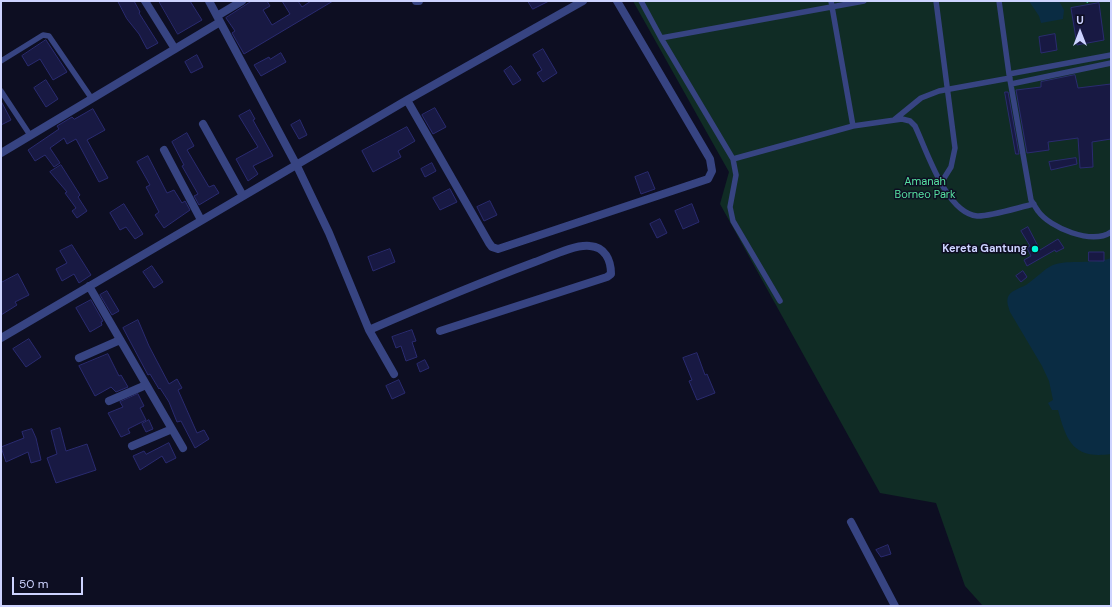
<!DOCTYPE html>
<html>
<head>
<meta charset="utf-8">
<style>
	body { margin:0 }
	#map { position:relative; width:1112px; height:607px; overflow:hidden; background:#0d0e22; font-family:"DM Sans",sans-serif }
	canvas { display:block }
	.frame { position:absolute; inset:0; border:2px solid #cdd3ff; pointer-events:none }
	.north { position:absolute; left:1060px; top:12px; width:40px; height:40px; -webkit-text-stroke:3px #0d0e22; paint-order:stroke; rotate:0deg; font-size:11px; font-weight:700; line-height:16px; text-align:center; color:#cdd3ff }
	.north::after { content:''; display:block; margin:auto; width:14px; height:18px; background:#cdd3ff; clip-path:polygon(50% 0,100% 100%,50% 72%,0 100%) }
	.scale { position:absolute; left:12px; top:577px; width:71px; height:18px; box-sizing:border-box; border:2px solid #cdd3ff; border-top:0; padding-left:5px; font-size:12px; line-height:14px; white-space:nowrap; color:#cdd3ff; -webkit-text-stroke:3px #0d0e22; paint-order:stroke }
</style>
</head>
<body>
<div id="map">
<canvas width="1112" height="607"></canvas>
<div class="frame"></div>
<div class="north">U</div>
<div class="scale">50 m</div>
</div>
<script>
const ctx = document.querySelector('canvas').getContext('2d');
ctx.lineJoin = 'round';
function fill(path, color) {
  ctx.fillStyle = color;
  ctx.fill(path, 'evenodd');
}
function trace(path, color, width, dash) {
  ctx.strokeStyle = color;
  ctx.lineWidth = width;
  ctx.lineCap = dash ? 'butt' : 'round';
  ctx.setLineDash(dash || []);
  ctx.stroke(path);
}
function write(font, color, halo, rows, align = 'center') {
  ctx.font = font + ' "DM Sans",sans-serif';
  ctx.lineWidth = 3;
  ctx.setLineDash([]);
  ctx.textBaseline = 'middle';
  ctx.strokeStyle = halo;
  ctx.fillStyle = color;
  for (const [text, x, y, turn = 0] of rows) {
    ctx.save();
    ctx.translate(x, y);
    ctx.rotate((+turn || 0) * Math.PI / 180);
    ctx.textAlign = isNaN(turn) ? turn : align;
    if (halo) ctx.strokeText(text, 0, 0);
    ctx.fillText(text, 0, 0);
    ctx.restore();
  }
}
fill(new Path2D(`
	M633,1H1111V606H983L965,586L936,503L880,493L720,204L729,172Z`), '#102c25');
fill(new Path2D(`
	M1029,1H1059L1064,10L1063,19L1041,23L1039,16Z
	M1111,258V454C1074,459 1067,443 1058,410H1052L1048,403L1053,400L1049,381L1042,366L1010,312C1009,308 1006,302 1008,297C1010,291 1020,288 1026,285C1034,280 1044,269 1053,265C1070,259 1091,265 1111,258Z`), '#0a2c43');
const building = new Path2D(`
	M118,1H134L140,12L139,13L158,43L147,49L139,34L127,19Z
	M159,1H190L202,20L178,34Z
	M252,1H267L270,6L263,10L272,25L290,14L282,1H298L302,7L311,1H333L244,54L232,33L235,31L226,18Z
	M528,1H549L533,9Z
	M1099,3L1104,40L1077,45L1071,8Z
	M1055,34L1057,50L1041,53L1039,37Z
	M46,40L67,72L53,80L40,59L28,66L22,56Z
	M543,49L557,73L543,82L537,73L542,70L533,55Z
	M281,53L286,62L261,76L254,65L269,57L270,59Z
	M197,55L203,67L191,73L185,62Z
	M511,66L521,80L513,85L504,71Z
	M1075,75L1078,88L1111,84V139L1092,142L1093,167L1080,168L1078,138L1048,142L1049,150L1027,153L1016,90L1041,87V82Z
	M46,80L58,99L46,107L34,88Z
	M1005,92H1008L1019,154H1016Z
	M1,101L11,120L1,125Z
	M435,108L446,127L433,134L422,115Z
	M93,109L105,130L87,140L108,178L99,182L76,139L67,144L64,138L50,148L60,163L54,167L45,155L35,161L28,150L59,129L57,126L72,117L74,119Z
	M250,110L255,119L253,120L273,156L253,166L258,174L248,181L236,159L258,147L239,116Z
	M300,120L307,135L299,139L291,125Z
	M407,127L415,141L398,151L401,157L373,172L362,151Z
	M187,133L194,146L187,150L209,187L214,185L219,193L199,205L194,196L198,194L182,166L184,165L172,142Z
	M148,156L167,193L174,190L182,203L185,201L190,210L164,228L155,215L159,212L146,187L150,185L137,162Z
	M1076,158L1077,164L1051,170L1049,162Z
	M432,163L436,171L425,177L421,169Z
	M61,165L80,195L78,197L87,211L77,218L72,211L76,208L65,193L67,192L50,172Z
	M648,172L655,189L641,194L635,177Z
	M450,189L457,202L440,210L433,198Z
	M490,201L497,215L484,221L477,207Z
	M124,204L143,234L135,239L126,227L120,230L110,213Z
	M692,204L699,222L683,229L675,211Z
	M660,219L667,233L657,238L650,224Z
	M1028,227L1040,250L1058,239L1064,248L1056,252L1055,250L1027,266L1024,260L1031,256L1027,248L1030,246L1021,231Z
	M72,245L91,275L79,283L74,274L62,281L56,269L67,263L60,251Z
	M390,249L395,262L373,271L368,257Z
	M1089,252H1104V261H1089Z
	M152,266L163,282L154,288L143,272Z
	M1023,271L1027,277L1021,282L1016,276Z
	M18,274L29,295L15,302L17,305L1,315V283Z
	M107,291L119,311L112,315L100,295Z
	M91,300L103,321L101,322L102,325L90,332L76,308Z
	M138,320L149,346L169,384L177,379L182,388L178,390L197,433L204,430L209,439L195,448L181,421L177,422L169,402L160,388L159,389L150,374L148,375L123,328Z
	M412,330L416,341L412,342L417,357L406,361L401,346L396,348L392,337Z
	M29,339L41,357L26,367L13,349Z
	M697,353L705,375L707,374L715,393L697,400L689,381L692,380L683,358Z
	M108,354L119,376L121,375L128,387L116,392L111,387L95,396L79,366Z
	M425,360L429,368L420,372L417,364Z
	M399,380L405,393L392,399L386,386Z
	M138,394L144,406L140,408L146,420L128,429L130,433L121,437L108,413L123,407L120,402Z
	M149,420L153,429L146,432L142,424Z
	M60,428L66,451L87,444L96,470L56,483L47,458L57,454L51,431Z
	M32,429L36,438L41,460L31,463L28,452L6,462L1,447L24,438L22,432Z
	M169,443L176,458L166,463L162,456L140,470L133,456L144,451L146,454Z
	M888,545L891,554L881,557L876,550Z`);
fill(building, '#181943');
trace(building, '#2a2b70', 1);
trace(new Path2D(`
	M1080,1H1086
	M1087,1L1088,5`), '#2bb58f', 1.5, [2, 3]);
trace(new Path2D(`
	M641,1L661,38L733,159L736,175L730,207L733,221L780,301
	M831,1L853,126
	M936,1L955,148L951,167L941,183
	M999,1L1009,74L1031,200C1033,203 1035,207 1038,211C1050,228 1092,245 1111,232
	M661,38L864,1
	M1,61L43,35L49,36L92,99
	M1009,74L1111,55
	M1011,84L1111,63
	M1,91L30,135
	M894,120L921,98L939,91L1010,78
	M733,159L853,126L902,119L910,121L915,126C927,151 946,213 977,216C989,217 1020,207 1034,204`), '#374482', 5.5);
trace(new Path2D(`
	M145,1L175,49
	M209,1L297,166L329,233L369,330L394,374
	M416,1H419
	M217,16L242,1
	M407,100L489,243L492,247L498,249L708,179L712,171L710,159L617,1
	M203,124L243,196
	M164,150L201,220
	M1,153L220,22
	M89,286L183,448
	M369,330C424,306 479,283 535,262C549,257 575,244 590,246C605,247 611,260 611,274L607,277L440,331
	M1,338L407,100L583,1
	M79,358L120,340
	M109,401L146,385
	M132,446L172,429
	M851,522L895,606`), '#374482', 8);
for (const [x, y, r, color] of [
	[1035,249,4,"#00f8db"]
]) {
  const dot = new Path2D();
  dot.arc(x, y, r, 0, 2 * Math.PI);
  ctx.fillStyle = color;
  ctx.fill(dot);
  trace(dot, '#0d0e22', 1.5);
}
write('11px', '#57e1a1', '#0d0e22', [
	["Amanah",925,182],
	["Borneo Park",925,195]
]);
write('bold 11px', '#cdd3ff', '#0d0e22', [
	["Kereta Gantung",1027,249]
], 'right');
</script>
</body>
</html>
